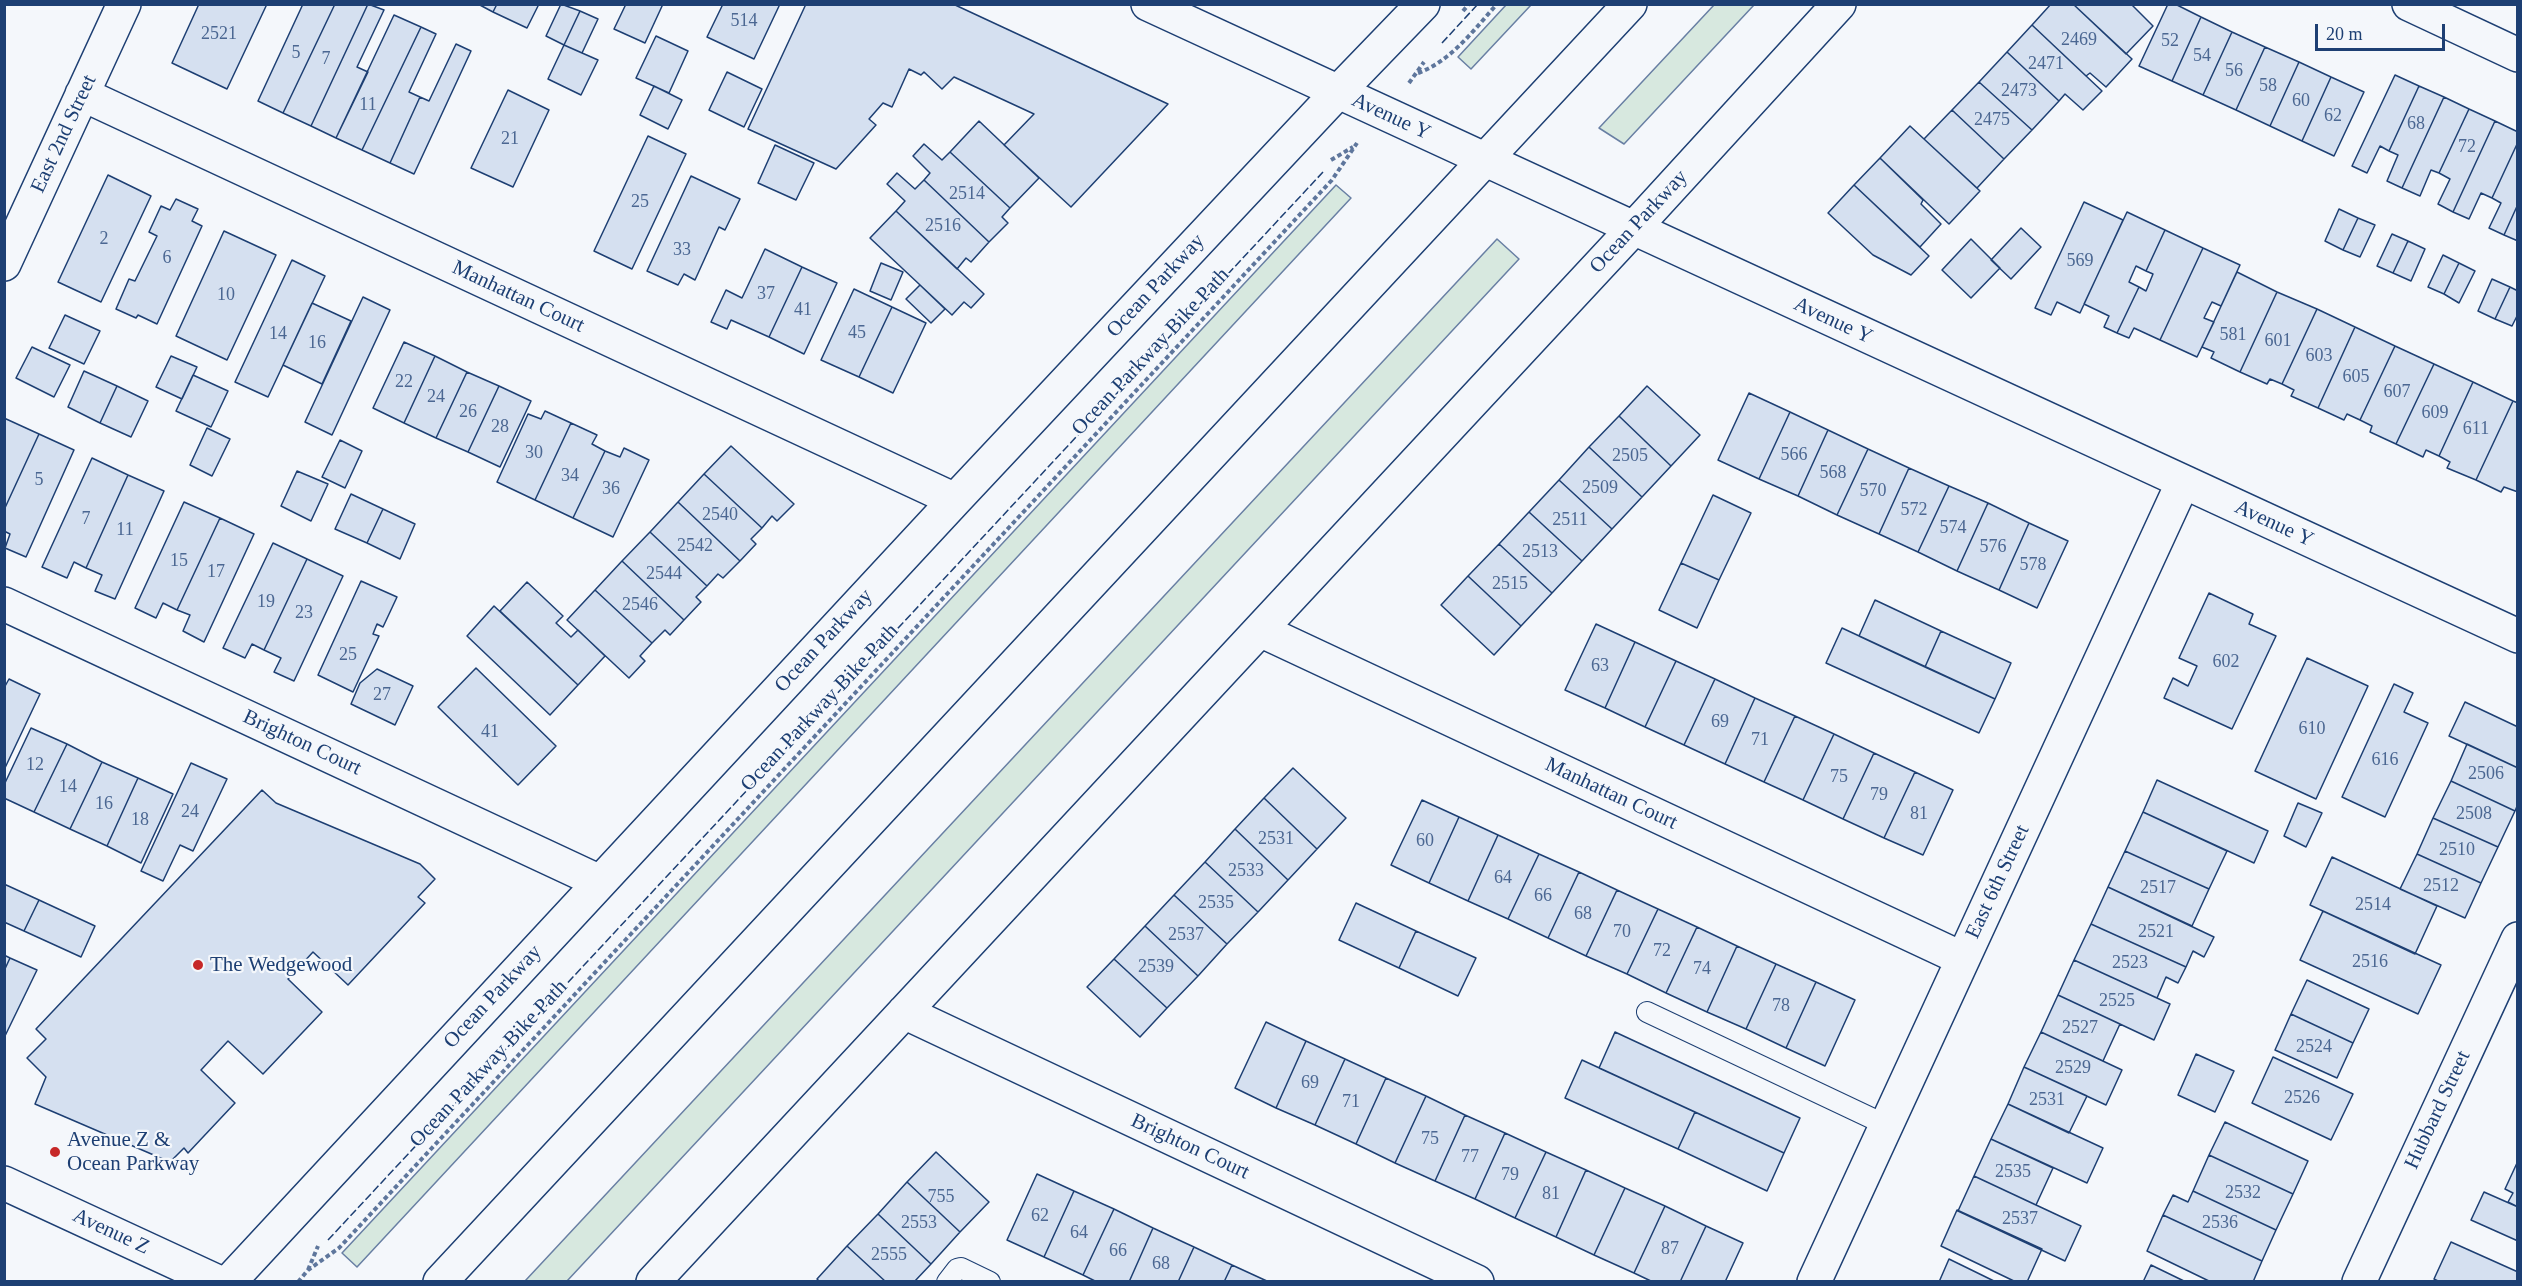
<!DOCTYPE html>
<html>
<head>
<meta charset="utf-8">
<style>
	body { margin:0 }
	#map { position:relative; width:2522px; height:1286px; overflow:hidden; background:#f4f7fb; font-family:Georgia,serif }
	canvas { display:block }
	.frame { position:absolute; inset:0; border:6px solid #1d3f73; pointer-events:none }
	.scale { position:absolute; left:2315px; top:24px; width:130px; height:27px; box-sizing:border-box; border:3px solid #1d3f73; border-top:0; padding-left:8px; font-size:18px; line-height:21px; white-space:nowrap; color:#1d3f73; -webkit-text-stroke:4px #f4f7fb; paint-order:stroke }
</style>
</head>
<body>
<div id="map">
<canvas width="2522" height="1286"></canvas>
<div class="frame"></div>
<div class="scale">20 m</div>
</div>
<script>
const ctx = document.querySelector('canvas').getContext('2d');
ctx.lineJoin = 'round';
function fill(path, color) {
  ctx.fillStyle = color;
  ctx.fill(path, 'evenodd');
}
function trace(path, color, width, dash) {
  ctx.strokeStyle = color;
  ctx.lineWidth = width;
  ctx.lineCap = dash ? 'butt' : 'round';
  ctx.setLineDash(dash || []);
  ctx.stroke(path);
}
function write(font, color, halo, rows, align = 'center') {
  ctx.font = font + ' Georgia,serif';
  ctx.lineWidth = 4.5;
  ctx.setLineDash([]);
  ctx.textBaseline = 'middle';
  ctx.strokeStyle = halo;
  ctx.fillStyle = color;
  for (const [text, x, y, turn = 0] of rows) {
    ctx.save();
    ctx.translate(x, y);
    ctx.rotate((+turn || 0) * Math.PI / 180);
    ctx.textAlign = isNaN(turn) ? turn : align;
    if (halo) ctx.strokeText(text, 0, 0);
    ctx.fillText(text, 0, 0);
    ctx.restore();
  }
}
const green = new Path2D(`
	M1506,5H1531L1471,69L1458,57Z
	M1714,5H1754L1624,144L1599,128Z
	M1336,185L1351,198L357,1267L342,1253Z
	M1497,239L1519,259L567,1281H525Z`);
fill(green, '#d7e8df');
trace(green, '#687fa3', 1.5);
const building = new Path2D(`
	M199,4H267L227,89L172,63Z
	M303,4H335L283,113L258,101Z
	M335,4H368L311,126L283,113Z
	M368,4L384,10L357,67L368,72L336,138L311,126Z
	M478,4H497L493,12Z
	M497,4H539L527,28L493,12Z
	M561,4L580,11L564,45L546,36Z
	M626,4H663L645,43L614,29Z
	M723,4H780L754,59L707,37Z
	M806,4H953L1168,104L1071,207L1004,145L1034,114L954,77L942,89L924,72L921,75L909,69L892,107L883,103L869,119L876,125L836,169L748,129Z
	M2051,4H2073L2132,59L2106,87L2090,73L2086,76L2032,25Z
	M2073,4H2131L2153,26L2126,54Z
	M2168,4H2175L2201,17L2172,81L2139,66Z
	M580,11L598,19L582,53L564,45Z
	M394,15L421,27L362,150L336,138Z
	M2201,17L2232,32L2203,95L2172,81Z
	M2032,25L2102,91L2083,110L2065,94L2059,101L2007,52Z
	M421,27L436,34L409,92L420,97L390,163L362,150Z
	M2232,32L2265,47L2236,110L2203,95Z
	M656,36L688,51L669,93L636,78Z
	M456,44L471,51L414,174L390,163L420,97L429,101Z
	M564,45L598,60L581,95L548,79Z
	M2265,47L2299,62L2270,126L2236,110Z
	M2007,52L2059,101L2032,130L1979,82Z
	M2299,62L2331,77L2302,141L2270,126Z
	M727,72L762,89L744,127L709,110Z
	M2395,75L2419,86L2389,151L2380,146L2367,173L2352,166Z
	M2331,77L2364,92L2334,156L2302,141Z
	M1979,82L2032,130L2004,159L1952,110Z
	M654,86L682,100L668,129L640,115Z
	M2419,86L2444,97L2402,188L2387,181L2398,155L2389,151Z
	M508,90L549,110L513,187L471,168Z
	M2444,97L2469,109L2439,173L2431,170L2420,196L2402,188Z
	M2469,109L2495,121L2453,212L2438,204L2450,179L2439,173Z
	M1952,110L2004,159L1977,188L1924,139Z
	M979,121L1039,178L1010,208L950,152Z
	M2495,121L2518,132V142L2492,198L2481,193L2469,219L2453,212Z
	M1910,126L1980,191L1949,224L1880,158Z
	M648,136L686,154L632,269L594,251Z
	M2518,142V204L2504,235L2489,228L2501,203L2492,198Z
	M924,144L942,160L950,152L1010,208L1002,217L1008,223L989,242L924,180L930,173L913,156Z
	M775,145L814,163L796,200L758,183Z
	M1880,158L1923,200L1921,204L1941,224L1920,247L1854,185Z
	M897,173L915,189L924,180L989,242L971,262L966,258L957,269L896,211L905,201L887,184Z
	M108,175L151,196L101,302L58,282Z
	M691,176L740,199L725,230L719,227L695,280L684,274L678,285L647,271Z
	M1854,185L1929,256L1911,275L1873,255L1828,213Z
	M176,199L198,209L192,221L202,226L157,324L138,315L136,318L116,309L129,279L135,281L157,236L149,232L161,206L170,210Z
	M2084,202L2123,220L2080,313L2057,302L2051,315L2035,308Z
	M2518,204V241L2504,235Z
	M2339,209L2358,218L2343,250L2325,241Z
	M896,211L984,294L971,308L964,302L952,315L870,238Z
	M2127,212L2165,230L2146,271L2136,266L2129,282L2139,287L2117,333L2104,327L2109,316L2084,304Z
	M2358,218L2375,225L2360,257L2343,250Z
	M2021,228L2041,247L2011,279L1991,260Z
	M2165,230L2203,248L2160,340L2134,328L2129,338L2117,333L2139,287L2146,291L2153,274L2146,271Z
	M224,231L276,255L227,360L176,336Z
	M2392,234L2408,241L2393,273L2377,266Z
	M1971,239L2000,268L1971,298L1942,270Z
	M2408,241L2425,249L2411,281L2393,273Z
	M2203,248L2240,265L2221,306L2212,302L2204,318L2214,322L2197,357L2160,340Z
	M765,249L802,267L769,337L731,320L727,329L711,322L726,290L742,298Z
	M2443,255L2459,263L2444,294L2428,287Z
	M292,260L325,276L268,397L235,382Z
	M881,263L903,272L891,300L870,291Z
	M2459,263L2475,271L2459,303L2444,294Z
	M802,267L837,283L804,354L769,337Z
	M2237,272L2277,292L2240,372L2211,358L2214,352L2202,347Z
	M2492,279L2510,287L2495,319L2478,311Z
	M920,285L945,309L931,323L906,299Z
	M2510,287L2518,291V314L2512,326L2495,319Z
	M854,289L892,307L859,377L821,360Z
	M2277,292L2317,309L2282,384L2270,379L2267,384L2240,372Z
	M363,297L390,310L332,435L305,422Z
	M312,303L351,321L322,384L283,365Z
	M892,307L926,323L893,393L859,377Z
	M2317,309L2355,327L2318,408L2291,396L2294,390L2282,384Z
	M65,315L100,331L84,364L49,348Z
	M2355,327L2395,346L2360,420L2347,414L2344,420L2318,408Z
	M404,342L435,356L404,423L373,408Z
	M2395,346L2434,364L2396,444L2370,432L2372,426L2360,420Z
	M32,347L70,365L54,397L16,378Z
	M171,356L197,367L182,399L156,387Z
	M435,356L467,372L436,438L404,423Z
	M2434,364L2473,382L2439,456L2426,450L2423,457L2396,444Z
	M84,371L117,386L100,423L68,407Z
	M467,372L499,386L468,452L436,438Z
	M193,375L228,391L211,427L176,411Z
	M2473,382L2513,401L2476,480L2447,468L2450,462L2439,456Z
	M117,386L148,401L131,437L100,423Z
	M499,386L531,401L500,467L468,452Z
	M1647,386L1700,435L1671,466L1619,416Z
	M1749,393L1790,412L1759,479L1718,460Z
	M2513,401L2518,403V492L2504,487L2501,492L2476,480Z
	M545,411L571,423L535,500L497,482L528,414L541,419Z
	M1790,412L1828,430L1798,496L1759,479Z
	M1619,416L1671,466L1642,497L1589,447Z
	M4,418L39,434L4,510Z
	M571,423L597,435L592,444L605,451L573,518L535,500Z
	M207,428L230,439L212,476L190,465Z
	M1828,430L1868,449L1837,515L1798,496Z
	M39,434L74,450L26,557L5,548L10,534L4,531V510Z
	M340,440L362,451L345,488L322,477Z
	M731,446L794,504L777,521L772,516L762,528L704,474Z
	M1589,447L1642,497L1612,529L1559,480Z
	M624,448L649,460L613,537L573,518L605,451L620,457Z
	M1868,449L1909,468L1879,534L1837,515Z
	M92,458L128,475L86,568L74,562L67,578L42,567Z
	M1909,468L1949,486L1918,552L1879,534Z
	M297,471L328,484L311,521L281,506Z
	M704,474L762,528L751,539L756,544L740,561L678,502Z
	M128,475L164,491L115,599L95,591L102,575L86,568Z
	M1559,480L1612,529L1582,561L1529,512Z
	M1949,486L1988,503L1957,571L1918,552Z
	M351,494L383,509L367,543L335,529Z
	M1713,495L1751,513L1719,580L1681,563Z
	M184,502L220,518L177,610L163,603L156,618L135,608Z
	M678,502L740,561L723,578L718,574L707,586L650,532Z
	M1988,503L2029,523L1999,590L1957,571Z
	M383,509L415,524L400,559L367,543Z
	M1529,512L1582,561L1552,593L1499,544Z
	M220,518L254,534L204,642L183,631L190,615L177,610Z
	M2029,523L2068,541L2037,608L1999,590Z
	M650,532L707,586L696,597L701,602L684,620L622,561Z
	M273,543L307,559L264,650L252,644L245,658L223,648Z
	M1499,544L1552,593L1521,626L1468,576Z
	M307,559L343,576L294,681L274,672L281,658L264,650Z
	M622,561L684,620L670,635L665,630L652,643L595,590Z
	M1681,563L1719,580L1697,628L1659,610Z
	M1468,576L1521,626L1494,655L1441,605Z
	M361,581L397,597L383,627L377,624L373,634L379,636L353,692L318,675Z
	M527,582L563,616L556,623L571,637L578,630L605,656L578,685L500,611Z
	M595,590L652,643L640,656L645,661L629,678L567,620Z
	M2209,593L2253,614L2249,624L2276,636L2232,729L2164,698L2173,678L2188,686L2197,666L2179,658Z
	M1875,600L1941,631L1925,667L1859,636Z
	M494,606L578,685L550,715L467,636Z
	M1596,624L1635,642L1605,708L1565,690Z
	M1842,628L1995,699L1979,733L1826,663Z
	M1941,631L2011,663L1995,699L1925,667Z
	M1635,642L1676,661L1645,727L1605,708Z
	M2307,658L2368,686L2316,799L2255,771Z
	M1676,661L1715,679L1684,745L1645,727Z
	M476,668L556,746L518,785L438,707Z
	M377,669L413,686L395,725L351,704L360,683Z
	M9,679L40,694L4,770V688Z
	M1715,679L1755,698L1725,764L1684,745Z
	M2394,684L2413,693L2404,712L2428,723L2385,817L2342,797Z
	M1755,698L1795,716L1764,782L1725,764Z
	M2465,702L2518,727V768L2449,736Z
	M1795,716L1834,734L1803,800L1764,782Z
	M31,728L67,744L34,812L4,798V785Z
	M1834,734L1874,753L1843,819L1803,800Z
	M67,744L102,762L70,829L34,812Z
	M2467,744L2518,768V804L2515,811L2451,781Z
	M1874,753L1915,772L1884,838L1843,819Z
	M102,762L138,778L107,846L70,829Z
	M191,763L227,779L193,851L180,845L163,881L141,871Z
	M1293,768L1346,818L1317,849L1264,798Z
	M1915,772L1953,790L1923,855L1884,838Z
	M138,778L173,794L141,863L107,846Z
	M2157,780L2268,831L2254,863L2143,812Z
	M2451,781L2515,811L2498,847L2433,818Z
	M262,790L276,803L420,864L435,879L418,897L425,903L348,985L313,952L288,979L322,1012L263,1074L228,1041L201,1070L235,1103L188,1153L184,1148L170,1162L35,1104L46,1077L27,1058L46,1039L36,1029Z
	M1264,798L1317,849L1288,880L1235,829Z
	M1422,800L1459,817L1429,883L1391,865Z
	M2298,803L2322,813L2306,847L2284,836Z
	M2143,812L2227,851L2209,889L2125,851Z
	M1459,817L1498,835L1468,901L1429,883Z
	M2433,818L2498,847L2481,883L2417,854Z
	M1235,829L1288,880L1258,912L1205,862Z
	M1498,835L1539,854L1508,919L1468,901Z
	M2125,851L2209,889L2192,926L2108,887Z
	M1539,854L1579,872L1548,938L1508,919Z
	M2417,854L2481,883L2465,918L2400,889Z
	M2332,857L2437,906L2415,954L2310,905Z
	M1205,862L1258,912L1227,944L1174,895Z
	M1579,872L1617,890L1586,956L1548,938Z
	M4,884L39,900L24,931L4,922Z
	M2108,887L2214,937L2204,957L2193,951L2186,967L2091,924Z
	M1617,890L1658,909L1627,974L1586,956Z
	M1174,895L1227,944L1198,976L1145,926Z
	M39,900L95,926L81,957L24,931Z
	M1356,903L1416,931L1399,968L1339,940Z
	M1658,909L1697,927L1666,993L1627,974Z
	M2323,911L2441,965L2418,1014L2300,960Z
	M2091,924L2186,967L2178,983L2166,977L2157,998L2074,960Z
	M1145,926L1198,976L1167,1008L1114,959Z
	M1697,927L1737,946L1707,1012L1666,993Z
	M1416,931L1476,958L1458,996L1399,968Z
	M1737,946L1776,964L1746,1029L1707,1012Z
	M4,955L10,958L4,971Z
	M10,958L37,970L4,1038V971Z
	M1114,959L1167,1008L1140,1037L1087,987Z
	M2074,960L2170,1004L2154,1040L2058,995Z
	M1776,964L1816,982L1786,1048L1746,1029Z
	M2307,980L2369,1009L2353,1043L2291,1014Z
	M1816,982L1855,1000L1825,1066L1786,1048Z
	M2058,995L2120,1024L2103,1061L2041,1032Z
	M2291,1014L2353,1043L2337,1078L2275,1050Z
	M1266,1022L1306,1041L1276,1108L1235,1088Z
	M1615,1032L1800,1118L1784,1153L1599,1068Z
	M2041,1032L2122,1070L2106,1105L2024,1067Z
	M1306,1041L1345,1059L1315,1125L1276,1108Z
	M2196,1054L2234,1071L2215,1112L2178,1095Z
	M2273,1057L2353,1094L2331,1140L2252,1103Z
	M1345,1059L1386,1078L1356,1144L1315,1125Z
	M1582,1060L1695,1112L1678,1149L1565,1098Z
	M2024,1067L2087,1096L2069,1133L2008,1104Z
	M1386,1078L1426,1096L1395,1163L1356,1144Z
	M1426,1096L1465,1115L1435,1181L1395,1163Z
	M2008,1104L2103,1148L2087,1183L1991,1139Z
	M1695,1112L1784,1153L1767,1191L1678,1149Z
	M1465,1115L1505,1133L1475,1199L1435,1181Z
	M2225,1122L2308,1161L2293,1194L2209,1155Z
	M1505,1133L1546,1152L1515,1218L1475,1199Z
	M1991,1139L2053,1168L2036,1205L1974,1176Z
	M936,1152L989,1202L960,1232L907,1182Z
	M1546,1152L1586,1170L1556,1237L1515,1218Z
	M2209,1155L2293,1194L2276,1230L2193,1191Z
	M2517,1163H2518V1207L2508,1202L2513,1193L2505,1189Z
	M1586,1170L1625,1188L1594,1255L1556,1237Z
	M1037,1174L1074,1191L1044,1257L1007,1240Z
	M1974,1176L2081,1226L2065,1261L1958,1211Z
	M907,1182L960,1232L931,1264L878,1214Z
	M1625,1188L1665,1206L1634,1273L1594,1255Z
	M1074,1191L1114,1209L1083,1275L1044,1257Z
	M2193,1191L2276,1230L2262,1261L2163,1215L2173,1195L2188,1202Z
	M2484,1192L2518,1207V1241L2471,1220Z
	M1665,1206L1706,1226L1680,1282H1653L1634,1273Z
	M1114,1209L1153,1228L1129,1282H1097L1083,1275Z
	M1957,1210L2042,1249L2027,1282H2016L1941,1246Z
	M878,1214L931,1264L914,1282H886L847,1246Z
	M2163,1215L2262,1261L2253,1282H2211L2147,1251Z
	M1706,1226L1743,1243L1725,1282H1680Z
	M1153,1228L1194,1247L1178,1282H1129Z
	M2451,1242L2518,1272V1282H2440L2434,1279Z
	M847,1246L886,1282H820L817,1279Z
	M1194,1247L1232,1265L1224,1282H1178Z
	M1949,1259L1996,1282H1939Z
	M1232,1265L1269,1282H1224Z
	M2151,1265L2186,1282H2143Z`);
fill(building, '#d5e0f0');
trace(building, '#1d3f73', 1.5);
const service = new Path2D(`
	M1647,1012L1886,1125
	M947,1282L957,1269L961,1268L990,1282`);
const minor = new Path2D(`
	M1148,4L2518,636
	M2409,4L2518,55
	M82,94L955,500
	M4,264L124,4
	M4,604L600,882
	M1260,630L1963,959
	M904,1012L1477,1282
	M229,1282L955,500L1338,92L1423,4
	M653,1282L1633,229L1839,4
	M1814,1282L2183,482
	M2359,1282L2518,939`);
const tertiary = new Path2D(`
	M4,1183L218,1282`);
const primary = new Path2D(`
	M440,1282L1630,4`);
trace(service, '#1d3f73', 22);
trace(minor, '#1d3f73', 36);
trace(tertiary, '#1d3f73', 36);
trace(primary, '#1d3f73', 36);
trace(new Path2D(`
	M1463,11L1469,4
	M1418,73C1451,61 1474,30 1497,4
	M1409,83L1424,62
	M1331,160L1353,147
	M308,1270L318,1246
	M298,1282L308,1270L339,1248L1332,180L1357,143`), '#5e769c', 4, [4.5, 3]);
trace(service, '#f4f7fb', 20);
trace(minor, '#f4f7fb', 33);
trace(tertiary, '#f4f7fb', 33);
trace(primary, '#f4f7fb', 33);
trace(new Path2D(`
	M1442,43L1478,4
	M328,1240L1323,172`), '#1d3f73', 1.5, [8, 3]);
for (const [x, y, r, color] of [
	[198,965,6,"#c62828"],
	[55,1152,6,"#c62828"]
]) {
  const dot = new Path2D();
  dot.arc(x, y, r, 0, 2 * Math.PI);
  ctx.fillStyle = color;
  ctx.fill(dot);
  trace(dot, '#f4f7fb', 2);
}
write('18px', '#4b6792', null, [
	["514",744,21],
	["2521",219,34],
	["2469",2079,40],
	["52",2170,41],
	["5",296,53],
	["54",2202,56],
	["7",326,59],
	["2471",2046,64],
	["56",2234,71],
	["58",2268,86],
	["2473",2019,91],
	["60",2301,101],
	["11",368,105],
	["62",2333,116],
	["2475",1992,120],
	["68",2416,124],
	["21",510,139],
	["72",2467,147],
	["2514",967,194],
	["25",640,202],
	["2516",943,226],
	["2",104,239],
	["33",682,250],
	["6",167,258],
	["569",2080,261],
	["37",766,294],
	["10",226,295],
	["41",803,310],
	["45",857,333],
	["14",278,334],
	["581",2233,335],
	["601",2278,341],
	["16",317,343],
	["603",2319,356],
	["605",2356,377],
	["22",404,382],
	["607",2397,392],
	["24",436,397],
	["26",468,412],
	["609",2435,413],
	["28",500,427],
	["611",2476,429],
	["30",534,453],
	["566",1794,455],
	["2505",1630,456],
	["568",1833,473],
	["34",570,476],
	["5",39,480],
	["2509",1600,488],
	["36",611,489],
	["570",1873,491],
	["572",1914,510],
	["2540",720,515],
	["7",86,519],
	["2511",1570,520],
	["574",1953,528],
	["11",125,530],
	["2542",695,546],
	["576",1993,547],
	["2513",1540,552],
	["15",179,561],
	["578",2033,565],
	["17",216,572],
	["2544",664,574],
	["2515",1510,584],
	["19",266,602],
	["2546",640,605],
	["23",304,613],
	["25",348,655],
	["602",2226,662],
	["63",1600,666],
	["27",382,695],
	["69",1720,722],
	["610",2312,729],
	["41",490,732],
	["71",1760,740],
	["616",2385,760],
	["12",35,765],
	["2506",2486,774],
	["75",1839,777],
	["14",68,787],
	["79",1879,795],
	["16",104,804],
	["24",190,812],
	["81",1919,814],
	["2508",2474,814],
	["18",140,820],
	["2531",1276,839],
	["60",1425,841],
	["2510",2457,850],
	["2533",1246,871],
	["64",1503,878],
	["2512",2441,886],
	["2517",2158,888],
	["66",1543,896],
	["2535",1216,903],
	["2514",2373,905],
	["68",1583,914],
	["70",1622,932],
	["2521",2156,932],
	["2537",1186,935],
	["72",1662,951],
	["2516",2370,962],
	["2523",2130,963],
	["2539",1156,967],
	["74",1702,969],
	["2525",2117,1001],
	["78",1781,1006],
	["2527",2080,1028],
	["2524",2314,1047],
	["2529",2073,1068],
	["69",1310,1083],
	["2526",2302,1098],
	["2531",2047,1100],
	["71",1351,1102],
	["75",1430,1139],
	["77",1470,1157],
	["2535",2013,1172],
	["79",1510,1175],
	["2532",2243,1193],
	["81",1551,1194],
	["755",941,1197],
	["62",1040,1216],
	["2537",2020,1219],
	["2553",919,1223],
	["2536",2220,1223],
	["64",1079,1233],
	["87",1670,1249],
	["66",1118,1251],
	["2555",889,1255],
	["68",1161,1264]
]);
write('21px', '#1d3f73', '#f4f7fb', [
	["Avenue Y",1391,117,25],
	["East 2nd Street",64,134,-65],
	["Ocean Parkway",1639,222,-47],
	["Ocean Parkway",1156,286,-47],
	["Manhattan Court",518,297,25],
	["Avenue Y",1833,321,25],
	["Ocean Parkway Bike Path",1151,352,-47],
	["Avenue Y",2274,524,25],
	["Ocean Parkway",824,641,-47],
	["Ocean Parkway Bike Path",820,708,-47],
	["Brighton Court",302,743,25],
	["Manhattan Court",1611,794,25],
	["East 6th Street",1998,882,-65],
	["Ocean Parkway",493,997,-47],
	["Ocean Parkway Bike Path",489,1064,-47],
	["Hubbard Street",2438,1110,-65],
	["Brighton Court",1190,1147,25],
	["Avenue Z",111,1232,25]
]);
write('21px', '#1d3f73', '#f4f7fb', [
	["The Wedgewood",210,965],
	["Avenue Z &",67,1140],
	["Ocean Parkway",67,1164]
], 'left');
</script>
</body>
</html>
